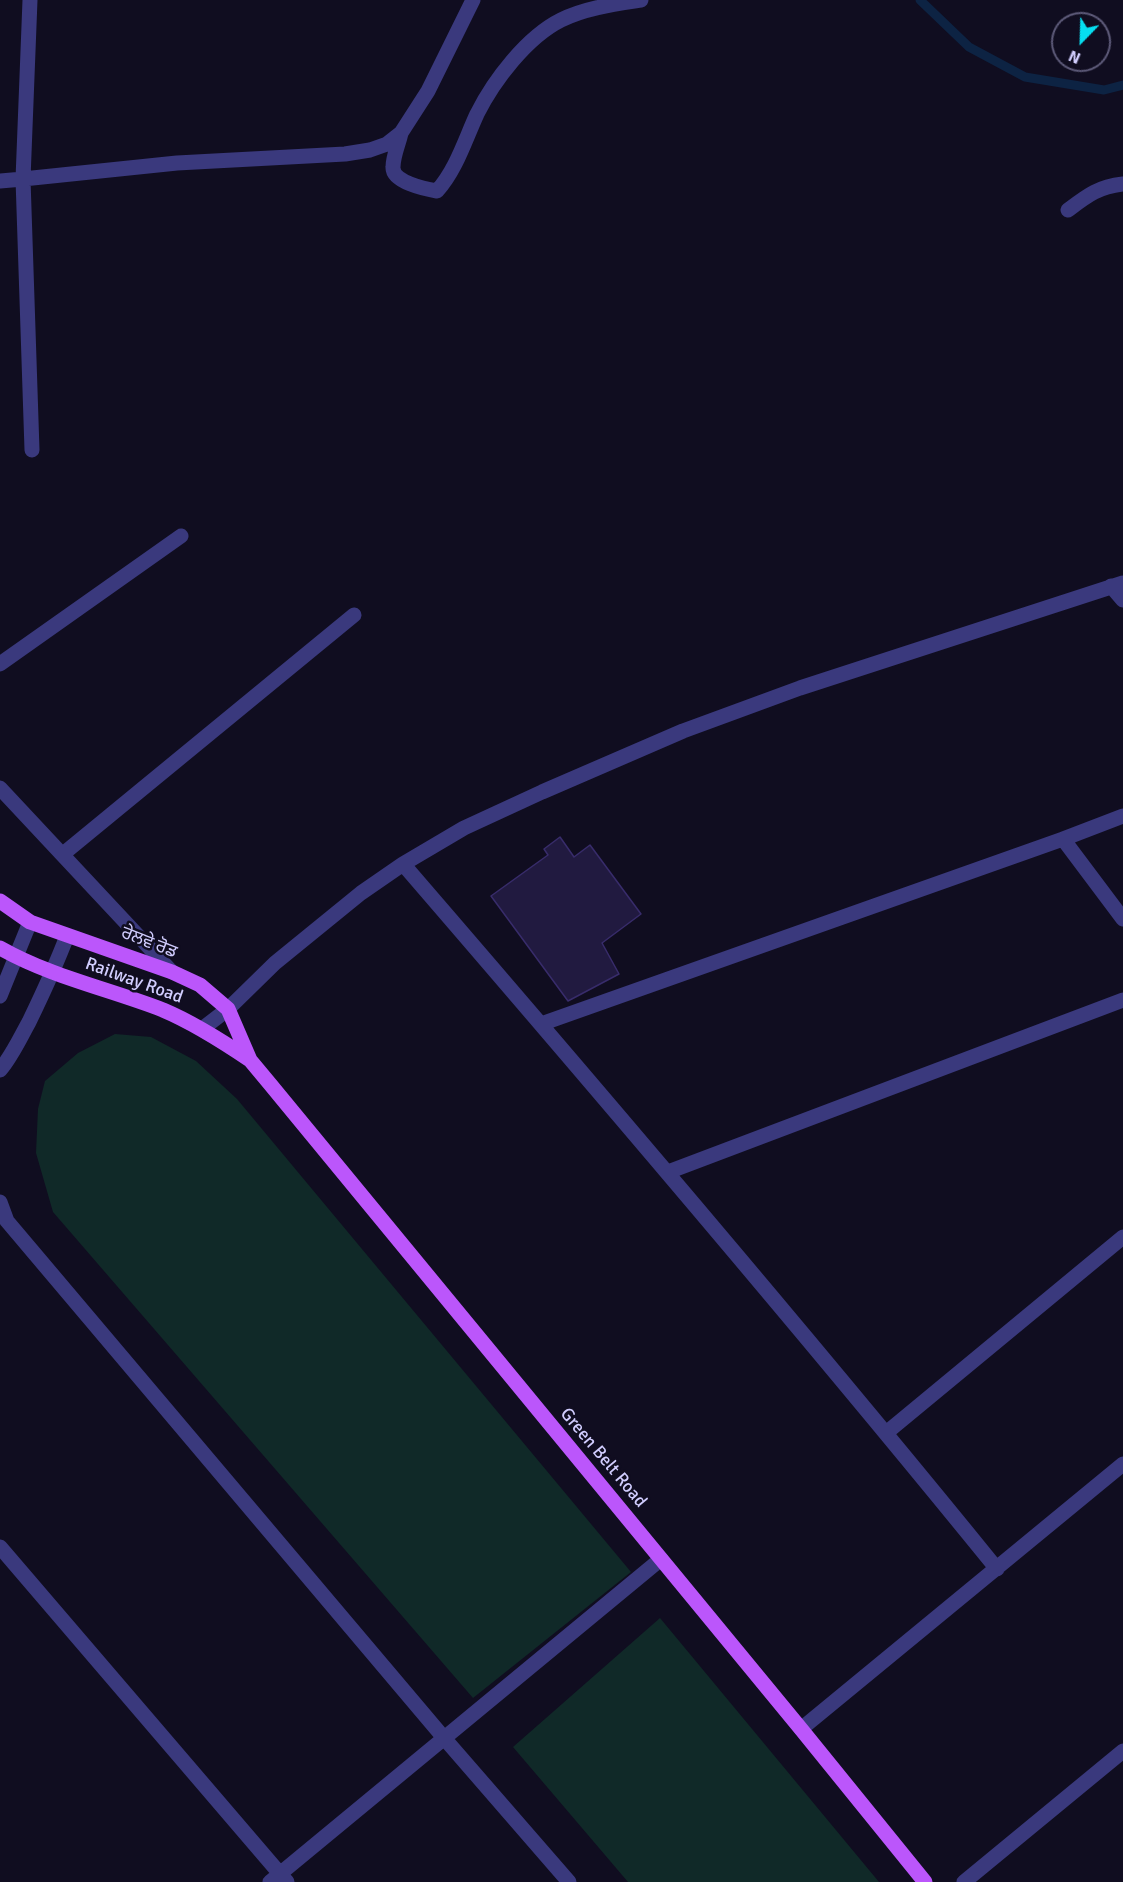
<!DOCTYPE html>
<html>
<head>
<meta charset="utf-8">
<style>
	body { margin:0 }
	#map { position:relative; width:1123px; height:1882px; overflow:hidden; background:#100d20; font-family:Signika,sans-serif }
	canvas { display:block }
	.north { position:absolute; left:1051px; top:12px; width:60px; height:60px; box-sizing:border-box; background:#100d20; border:2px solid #5d5a79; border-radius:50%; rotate:203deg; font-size:16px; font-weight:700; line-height:24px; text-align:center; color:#d1cdfe }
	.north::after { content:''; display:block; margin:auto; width:21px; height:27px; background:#06def1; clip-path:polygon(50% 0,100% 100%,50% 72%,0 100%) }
</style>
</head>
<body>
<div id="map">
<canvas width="1123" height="1882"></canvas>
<div class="north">N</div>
</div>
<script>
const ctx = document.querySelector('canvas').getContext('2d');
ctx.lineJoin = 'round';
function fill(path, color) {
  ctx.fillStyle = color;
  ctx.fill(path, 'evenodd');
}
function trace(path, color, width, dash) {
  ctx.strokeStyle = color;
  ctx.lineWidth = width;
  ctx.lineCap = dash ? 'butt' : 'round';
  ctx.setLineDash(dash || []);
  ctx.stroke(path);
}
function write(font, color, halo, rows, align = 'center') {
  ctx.font = font + ' Signika,"Noto Sans Gurmukhi",sans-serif';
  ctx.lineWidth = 5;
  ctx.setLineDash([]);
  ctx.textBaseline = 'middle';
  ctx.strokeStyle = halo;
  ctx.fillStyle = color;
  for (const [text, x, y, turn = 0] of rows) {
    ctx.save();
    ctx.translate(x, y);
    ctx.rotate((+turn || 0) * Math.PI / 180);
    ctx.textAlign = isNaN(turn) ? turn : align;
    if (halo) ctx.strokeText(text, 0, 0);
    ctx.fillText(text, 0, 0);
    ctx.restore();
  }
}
fill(new Path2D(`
	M115,1034L151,1037L196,1061L237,1099L631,1572L473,1698L53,1212L36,1153L38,1109L45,1081L78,1053Z
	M660,1618L879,1882H628L513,1747Z`), '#102928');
trace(new Path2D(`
	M920,0L969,47L1025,77L1104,90L1123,85`), '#0d2343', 9);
const building = new Path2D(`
	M560,837L574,857L590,845L641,914L602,943L619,974L568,1001L491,896L548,855L544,849Z`);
fill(building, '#211a40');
trace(building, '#382c6b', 1.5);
trace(new Path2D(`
	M401,133C399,143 393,156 393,167C392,182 425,189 437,191C456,170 465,140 477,114C494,80 527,37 561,20C585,8 615,4 641,0
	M0,181L23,179L30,0
	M1068,210C1088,195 1098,187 1123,184
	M32,450L23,179L177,163L345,154L370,150L387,144L401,133L428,91L473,0
	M1111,586L1123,600
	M0,664L181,536
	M0,788L172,972
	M1123,816L1063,839L1123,919
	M63,854L354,615
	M403,864C604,1097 803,1330 997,1569
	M0,996L30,922
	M541,1024L1063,839
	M202,1029L228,1009L275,963L361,893L403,864L464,828L542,792L683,731L800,688L1123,583
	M0,1070C12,1056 20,1038 29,1022C43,993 56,965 67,936
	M668,1172L1123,1000
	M0,1202L7,1221L444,1738L569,1882
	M886,1433L1123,1237
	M0,1547L287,1882
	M801,1729L1123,1464
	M270,1882L661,1559
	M964,1882L1123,1751`), '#3a397d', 15);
trace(new Path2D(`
	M0,901L30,922L172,972L200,985L228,1009L250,1060L270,1084L801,1729L925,1882
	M0,948C51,977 109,989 163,1010C194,1023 222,1041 250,1060`), '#bb56fb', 15);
write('18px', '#d1cdfe', '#100d20', [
	["ਰੇਲਵੇ ਰੋਡ",149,943,21],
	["Railway Road",134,981,20],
	["Green Belt Road",603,1458,50]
]);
</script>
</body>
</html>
